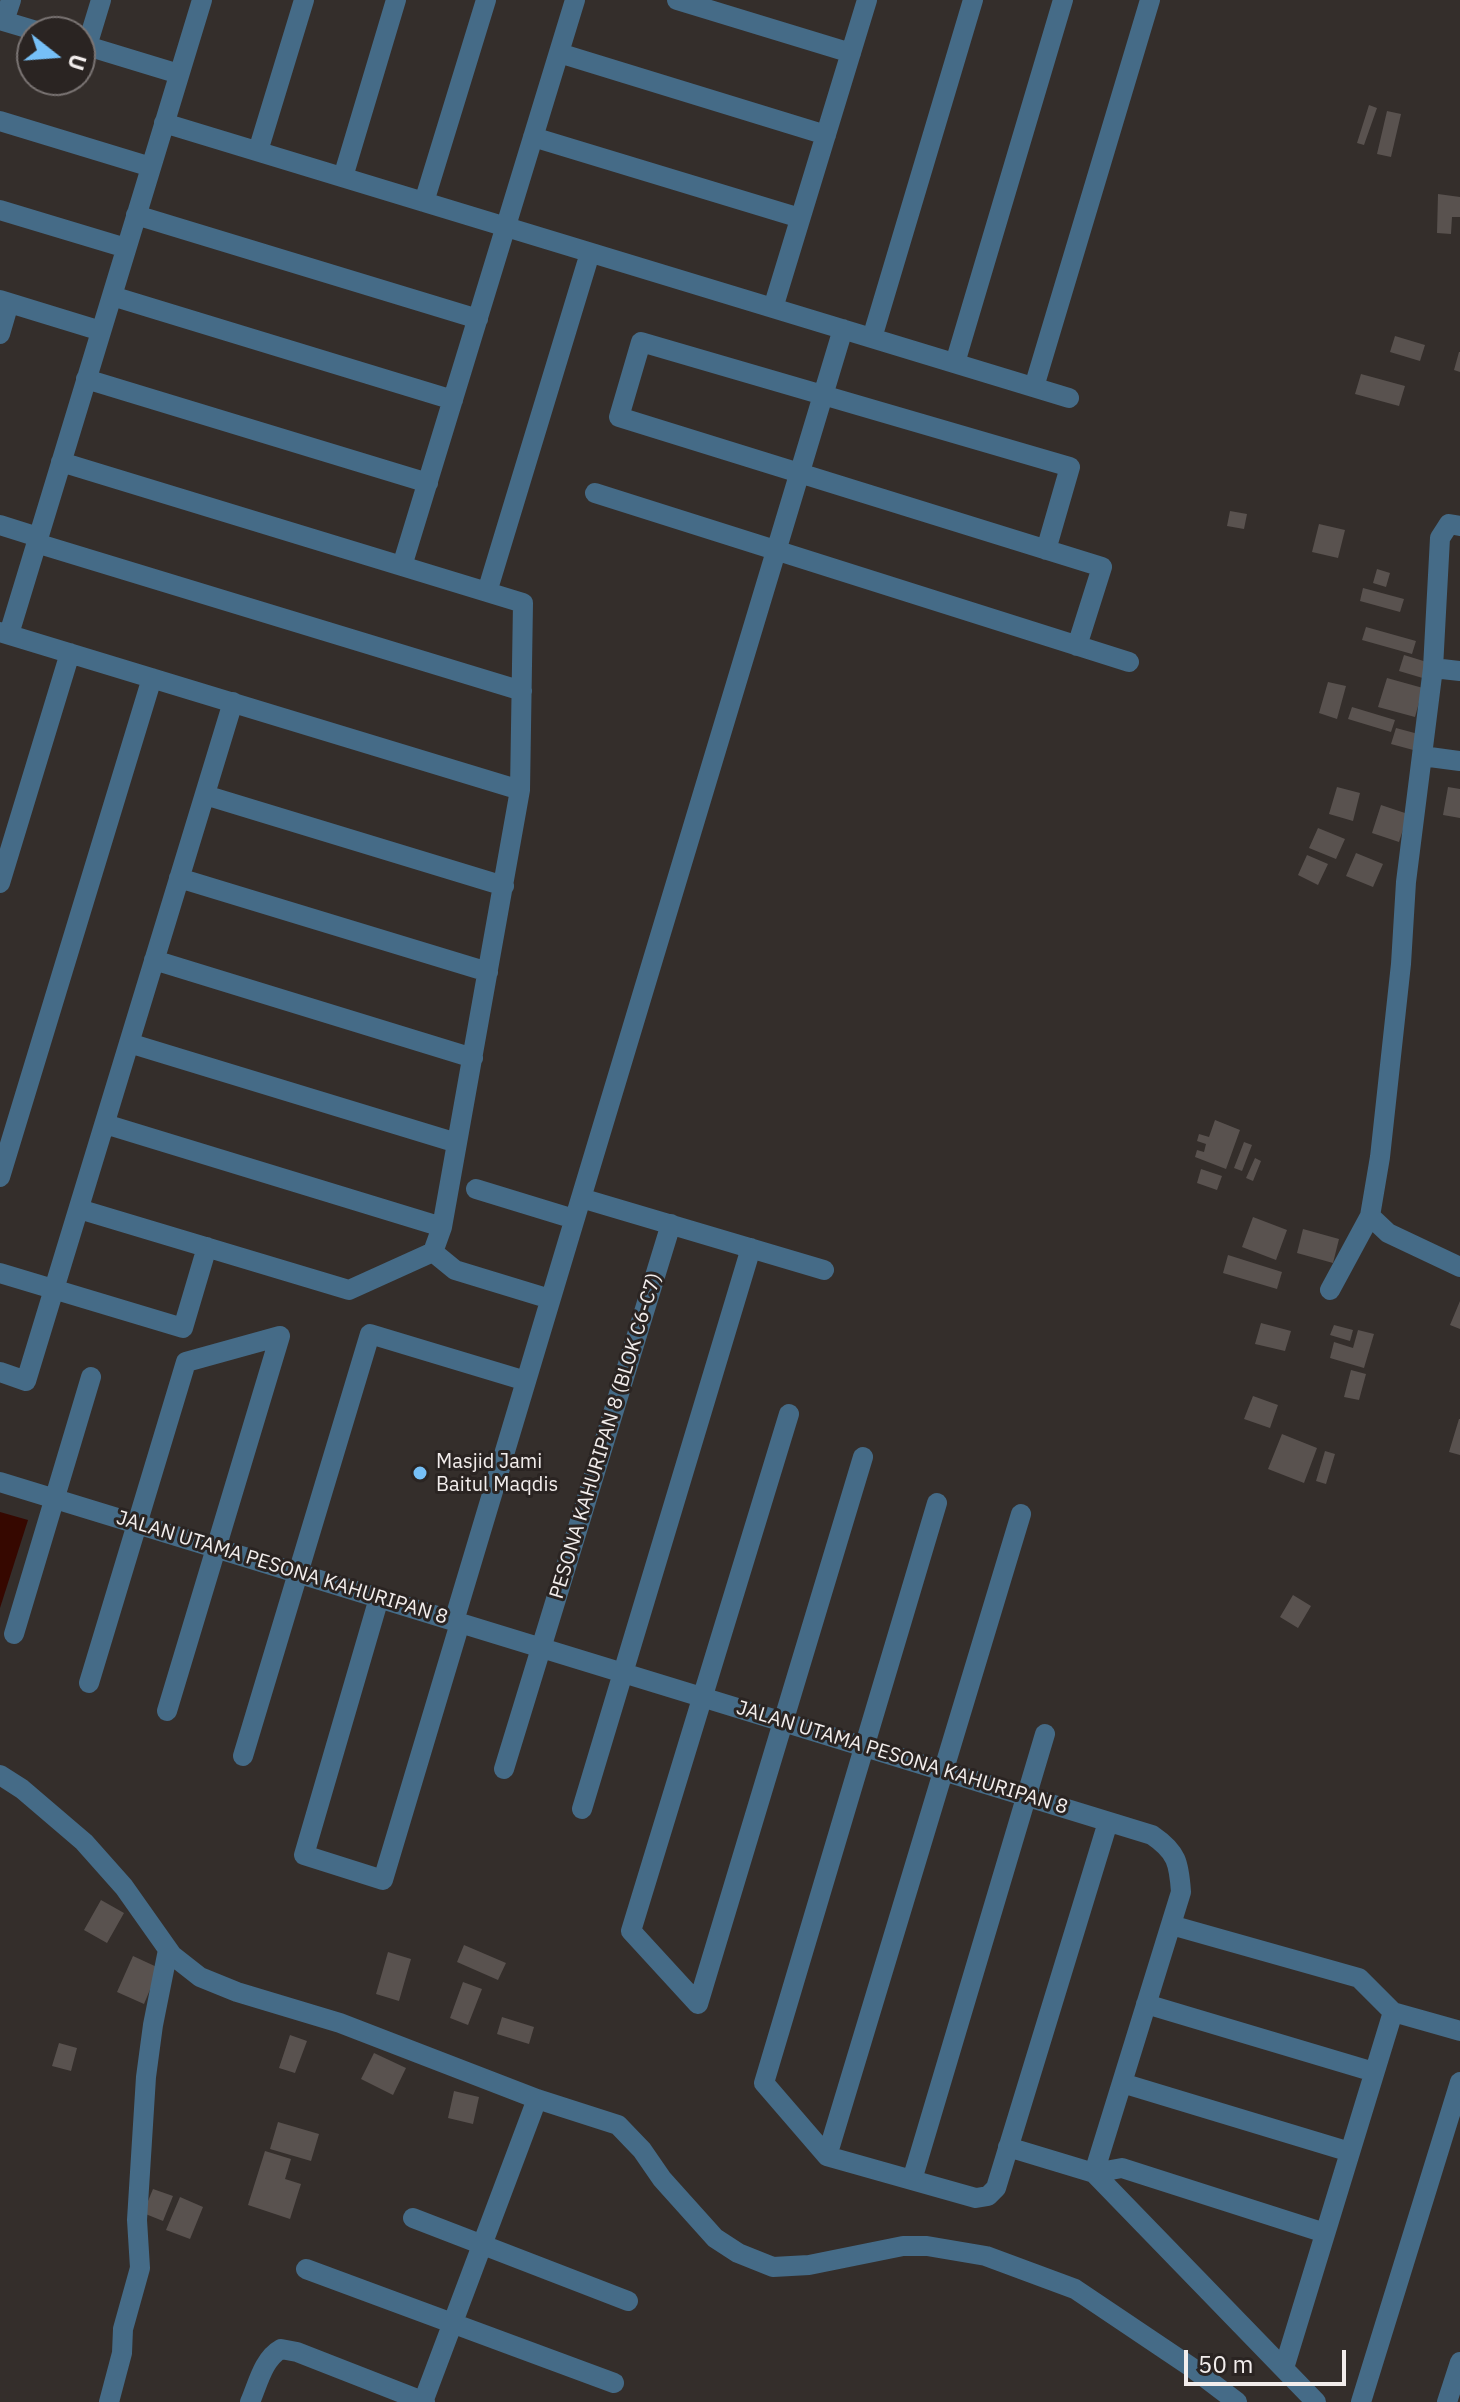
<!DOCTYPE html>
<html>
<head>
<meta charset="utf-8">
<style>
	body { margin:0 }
	#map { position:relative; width:1460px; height:2402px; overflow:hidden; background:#342e2b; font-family:"IBM Plex Sans",sans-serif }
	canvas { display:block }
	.north { position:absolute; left:16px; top:16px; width:80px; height:80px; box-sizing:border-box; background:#2a2422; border:2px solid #7a7473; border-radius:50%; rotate:107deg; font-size:22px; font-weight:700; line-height:32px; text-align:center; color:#f2edec }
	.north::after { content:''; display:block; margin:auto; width:28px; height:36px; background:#76c0f7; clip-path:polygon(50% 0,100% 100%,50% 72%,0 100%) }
	.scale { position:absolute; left:1184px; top:2350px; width:162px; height:36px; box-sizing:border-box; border:4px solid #f2edec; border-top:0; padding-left:10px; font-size:24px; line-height:28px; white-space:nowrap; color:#f2edec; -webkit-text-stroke:6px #2a2422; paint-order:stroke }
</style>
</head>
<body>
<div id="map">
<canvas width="1460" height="2402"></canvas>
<div class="north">U</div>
<div class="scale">50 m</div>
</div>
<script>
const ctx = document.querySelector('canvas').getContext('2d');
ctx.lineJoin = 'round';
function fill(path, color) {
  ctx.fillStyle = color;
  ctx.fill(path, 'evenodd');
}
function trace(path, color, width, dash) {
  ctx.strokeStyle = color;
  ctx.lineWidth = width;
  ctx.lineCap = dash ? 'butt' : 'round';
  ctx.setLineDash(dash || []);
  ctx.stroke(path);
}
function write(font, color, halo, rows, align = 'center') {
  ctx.font = font + ' "IBM Plex Sans",sans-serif';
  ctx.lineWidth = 6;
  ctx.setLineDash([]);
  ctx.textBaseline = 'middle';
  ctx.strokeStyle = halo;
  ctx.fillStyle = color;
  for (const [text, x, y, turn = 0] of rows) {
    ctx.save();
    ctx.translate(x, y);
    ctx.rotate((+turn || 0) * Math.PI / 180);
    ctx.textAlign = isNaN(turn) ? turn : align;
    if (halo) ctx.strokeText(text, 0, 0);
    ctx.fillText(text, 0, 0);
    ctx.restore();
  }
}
fill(new Path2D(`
	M0,1512L28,1520L0,1608Z`), '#360800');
fill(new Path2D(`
	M1369,105L1377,108L1364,145L1357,143Z
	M1387,111L1401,114L1391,157L1377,154Z
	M1438,194L1460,197V217H1452L1451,234L1437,233Z
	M1395,336L1425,345L1420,361L1390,352Z
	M1459,352H1460V372L1454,370Z
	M1361,374L1405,386L1399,406L1355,394Z
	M1230,511L1247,514L1244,529L1227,526Z
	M1319,524L1345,530L1338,558L1312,552Z
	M1377,569L1390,573L1386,587L1373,583Z
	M1363,588L1404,599L1400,612L1360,601Z
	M1366,627L1416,641L1412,654L1362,640Z
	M1404,655L1430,663L1426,679L1399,671Z
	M1387,678L1423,688L1415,717L1378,707Z
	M1328,682L1346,686L1337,719L1319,713Z
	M1352,707L1395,720L1391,732L1348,719Z
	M1396,728L1422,735L1417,751L1391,744Z
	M1337,787L1360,793L1353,821L1329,814Z
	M1448,787L1460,789V818L1443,815Z
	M1381,805L1408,814L1399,842L1372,833Z
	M1318,828L1345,839L1336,859L1309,848Z
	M1356,853L1383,864L1373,887L1346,876Z
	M1307,855L1328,864L1318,885L1298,875Z
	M1215,1120L1240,1130L1226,1169L1195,1157L1197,1150L1204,1152L1206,1144L1197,1141L1199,1134L1209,1137Z
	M1244,1142L1252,1145L1242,1171L1234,1168Z
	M1255,1158L1261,1161L1253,1181L1246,1178Z
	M1201,1169L1222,1176L1217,1190L1197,1183Z
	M1253,1217L1287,1230L1276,1260L1242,1247Z
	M1303,1229L1339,1239L1333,1263L1297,1253Z
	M1228,1255L1282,1272L1277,1289L1223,1273Z
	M1460,1301V1329L1450,1325Z
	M1261,1323L1291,1331L1285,1351L1255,1344Z
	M1334,1325L1353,1330L1350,1341L1330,1335Z
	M1358,1330L1374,1334L1364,1368L1330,1358L1334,1342L1353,1348Z
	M1351,1370L1366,1374L1359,1400L1344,1397Z
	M1253,1396L1278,1405L1270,1428L1244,1419Z
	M1459,1419H1460V1455L1449,1452Z
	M1282,1434L1317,1448L1304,1483L1268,1469Z
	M1325,1451L1335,1454L1326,1484L1316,1481Z
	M1293,1595L1311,1606L1298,1628L1280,1617Z
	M101,1900L124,1913L107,1943L84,1930Z
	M464,1945L506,1963L498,1980L457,1962Z
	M388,1952L411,1959L399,2001L376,1994Z
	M133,1956L159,1968L144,2004L117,1992Z
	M463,1982L482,1989L468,2025L450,2018Z
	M502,2017L534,2027L529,2044L497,2034Z
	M290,2035L307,2041L295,2073L279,2068Z
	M59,2043L77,2048L71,2071L52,2066Z
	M374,2053L406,2068L393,2095L361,2079Z
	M454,2091L479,2097L473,2124L448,2118Z
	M278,2122L319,2134L311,2161L270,2149Z
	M265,2151L291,2159L285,2179L301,2184L290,2219L248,2205Z
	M153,2189L173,2196L163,2221L143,2213Z
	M180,2197L203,2207L190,2239L166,2230Z`), '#59524f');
trace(new Path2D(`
	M101,0L87,46L179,74
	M677,0L851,53
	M0,20L40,32
	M4,21L11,0
	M559,53L826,135
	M0,121L151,167
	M164,123L1069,398
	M533,137L800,218
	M258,151L304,0
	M343,177L396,0
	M424,202L486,0
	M0,210L126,248
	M136,215L478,319
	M112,296L453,400
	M0,300L101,331
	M773,308L867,0
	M0,334L9,303
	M872,338L973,0
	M955,363L1063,0
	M86,379L428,483
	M1034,387L1150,0
	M61,462L523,603L520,790L442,1227L433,1252L349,1290L79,1209
	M595,493L1129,662
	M0,525L38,537
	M1460,526L1449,524L1440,538L1433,668L1406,882L1401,964L1380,1157L1370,1216L1388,1233L1460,1267
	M36,543L522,691
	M1046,550L1070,467L641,342L619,417L1102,567L1077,646
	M402,566L575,0
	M487,592L590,253
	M0,632L520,790
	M9,634L202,0
	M1433,668L1460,671
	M1422,756L1460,761
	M205,795L504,886
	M179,878L488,972
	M0,883L70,653
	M154,960L473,1058
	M129,1043L457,1143
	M105,1124L442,1227
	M0,1177L152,678
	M476,1189L574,1219
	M581,1198L843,329
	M433,1252L455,1270L550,1299
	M0,1273L183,1328L207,1247
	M1330,1290L1370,1216
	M0,1372L26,1381L233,702
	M789,1414L631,1931L698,2004L863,1457
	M0,1482L1152,1835C1177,1852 1179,1863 1181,1892L1094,2173
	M937,1503L764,2083L827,2156L976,2198L988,2196L996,2188L1108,1822
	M379,1598L304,1855L383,1880L460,1623
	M454,1621L581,1198L824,1270
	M14,1634L91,1377
	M89,1683L186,1362L280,1336L167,1711
	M243,1756L370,1334L526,1381
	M504,1769L671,1224
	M0,1775L22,1789L84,1842L124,1887L172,1955L200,1977L237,1992L340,2023L537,2099L618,2125L642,2150L662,2179L715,2238L738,2253L773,2267L809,2265L903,2246H927L986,2256L1075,2289L1191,2367L1237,2402
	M582,1809L751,1248
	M1171,1925L1359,1978L1393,2012L1460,2031
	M1146,2004L1374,2072
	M1122,2083L1350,2152
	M1008,2147L1094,2173L1122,2168L1325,2233
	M827,2156L1021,1514
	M1094,2173L1316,2402
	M912,2180L1045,1734
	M413,2218L628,2301
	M306,2269L614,2383
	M1284,2368L1393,2012
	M109,2402L122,2353L123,2329L140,2268L137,2220L146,2077L153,2025L168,1950
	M250,2402C258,2384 263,2359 281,2349L297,2352L425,2402
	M423,2402L537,2099
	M1361,2402L1460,2082
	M1447,2402L1460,2362`), '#456b87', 20);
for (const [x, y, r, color] of [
	[420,1473,8,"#76c0f7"]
]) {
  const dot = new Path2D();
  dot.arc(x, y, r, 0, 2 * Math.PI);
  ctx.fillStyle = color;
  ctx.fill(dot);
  trace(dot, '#2a2422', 3);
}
write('20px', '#f2edec', '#2a2422', [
	["PESONA KAHURIPAN 8 (BLOK C6-C7)",606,1436,-73],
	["JALAN UTAMA PESONA KAHURIPAN 8",282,1568,17],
	["JALAN UTAMA PESONA KAHURIPAN 8",902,1758,17]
]);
write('20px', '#f2edec', '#2a2422', [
	["Masjid Jami",436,1462],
	["Baitul Maqdis",436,1485]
], 'left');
</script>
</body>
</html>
